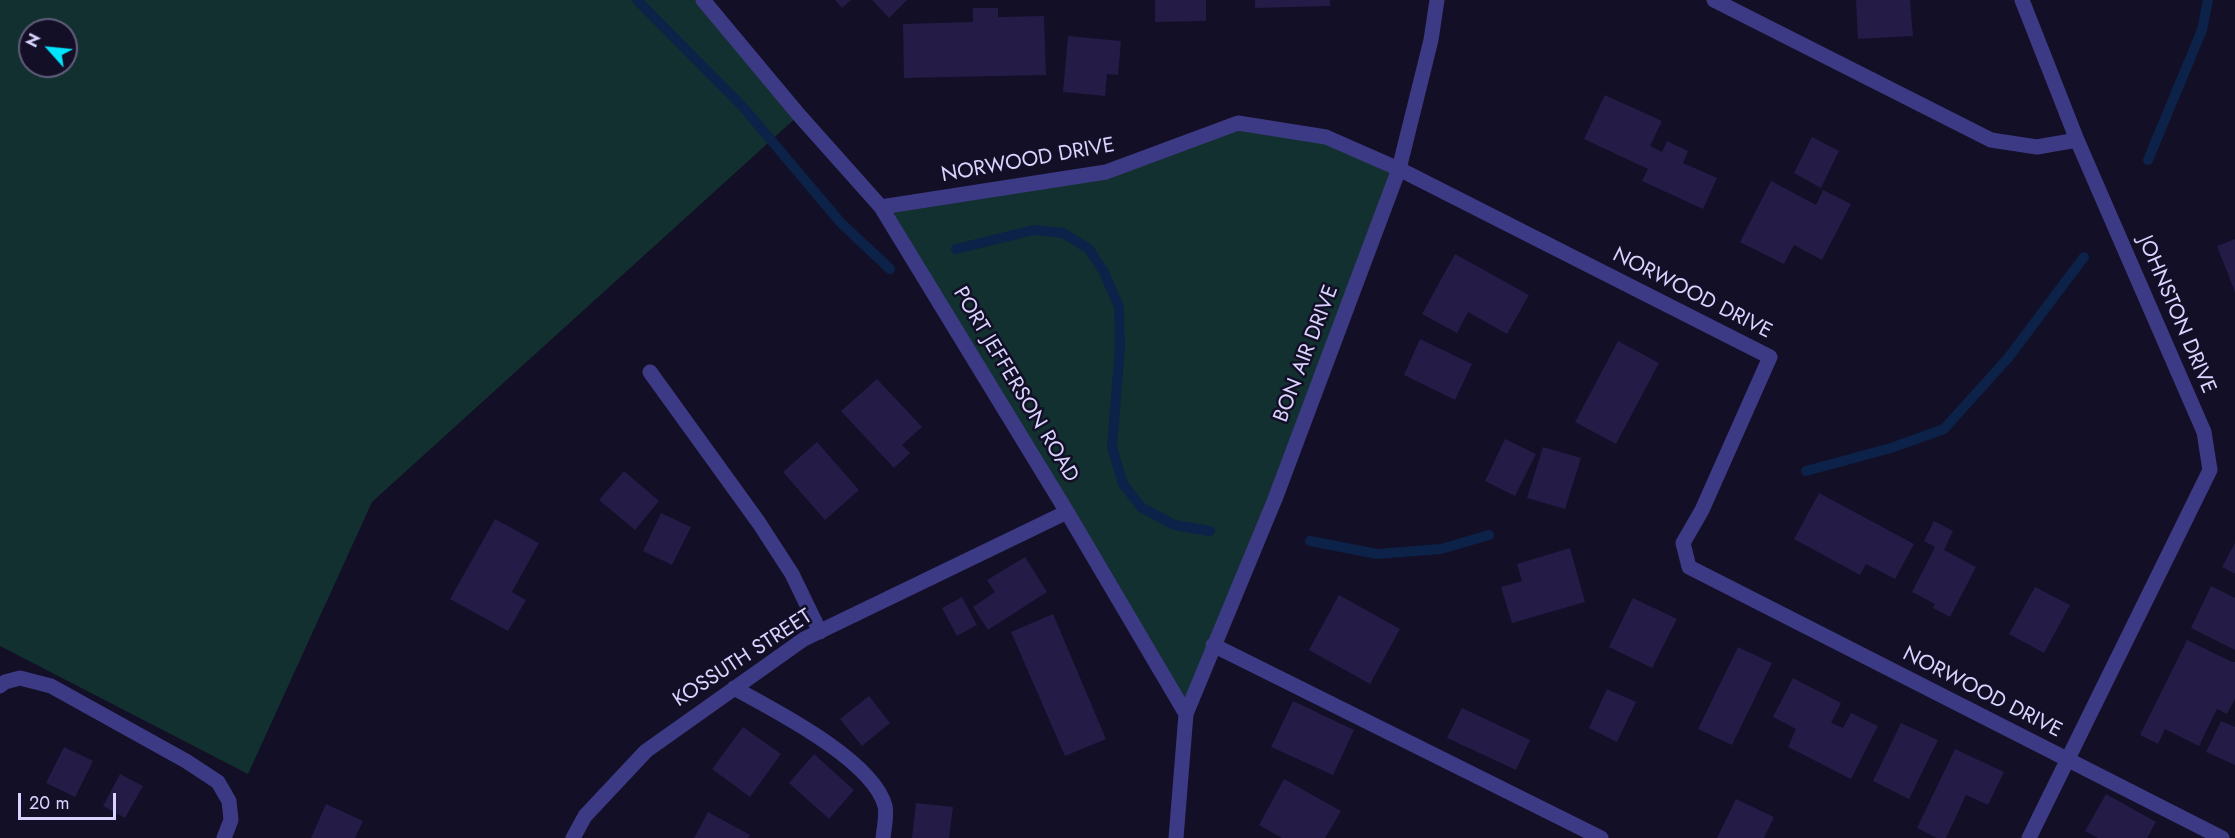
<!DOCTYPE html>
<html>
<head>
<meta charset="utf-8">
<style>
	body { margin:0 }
	#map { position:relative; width:2235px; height:838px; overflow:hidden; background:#130f26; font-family:Jost,sans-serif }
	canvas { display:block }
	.north { position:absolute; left:18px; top:18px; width:60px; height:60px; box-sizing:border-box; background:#130f26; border:2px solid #625e7d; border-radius:50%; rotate:297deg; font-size:16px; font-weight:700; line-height:24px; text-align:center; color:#d9d4ff }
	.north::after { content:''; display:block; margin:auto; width:21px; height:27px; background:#00e5ff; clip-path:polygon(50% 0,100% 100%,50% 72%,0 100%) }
	.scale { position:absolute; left:18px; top:793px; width:98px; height:27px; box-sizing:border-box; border:3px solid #d9d4ff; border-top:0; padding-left:8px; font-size:18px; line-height:21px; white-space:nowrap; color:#d9d4ff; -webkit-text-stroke:4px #130f26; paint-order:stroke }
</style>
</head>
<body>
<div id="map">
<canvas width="2235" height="838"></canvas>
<div class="north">N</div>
<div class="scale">20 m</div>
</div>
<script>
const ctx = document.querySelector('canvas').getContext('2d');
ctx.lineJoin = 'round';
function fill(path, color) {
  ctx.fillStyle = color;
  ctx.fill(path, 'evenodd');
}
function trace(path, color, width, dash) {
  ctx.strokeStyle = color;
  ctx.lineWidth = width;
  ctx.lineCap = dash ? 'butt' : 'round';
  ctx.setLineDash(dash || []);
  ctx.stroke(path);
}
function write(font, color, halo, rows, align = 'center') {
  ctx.font = font + ' Jost,sans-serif';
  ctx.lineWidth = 5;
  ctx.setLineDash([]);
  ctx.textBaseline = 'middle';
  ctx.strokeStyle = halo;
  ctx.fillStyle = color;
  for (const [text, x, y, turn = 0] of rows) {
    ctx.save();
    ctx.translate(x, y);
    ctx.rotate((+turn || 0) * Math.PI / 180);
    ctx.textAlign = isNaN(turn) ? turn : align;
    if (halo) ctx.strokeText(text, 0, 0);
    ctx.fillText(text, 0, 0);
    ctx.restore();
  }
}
fill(new Path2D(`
	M0,0H703L799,115L372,502L248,774L0,646ZM30,30H66V66H30Z
	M1238,123L1326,137L1399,169L1186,714L881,207L1106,172Z`), '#12302f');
trace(new Path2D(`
	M637,0L743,107L841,223L890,269
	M2148,160L2202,30L2208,0
	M956,249L1034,230L1063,233L1089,249L1104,272L1119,307L1120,347L1112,447L1123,484L1141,507L1174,525L1210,531
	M1806,471L1891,448L1944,429L2008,358L2084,257
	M1310,541L1377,554L1441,549L1489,535`), '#0c2248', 10);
fill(new Path2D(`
	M835,0H851L842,8Z
	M872,0H907L889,18Z
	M1155,0H1206V21L1155,22Z
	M1255,0H1330V6L1255,8Z
	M1856,0H1910L1913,36L1858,39Z
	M973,8H998V17L1044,16L1046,75L904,78L903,24L973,22Z
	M1068,36L1121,41L1118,75L1107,74L1105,96L1063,92Z
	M1605,95L1662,121L1650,146L1662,152L1667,141L1688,151L1683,163L1717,178L1703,209L1642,181L1648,169L1584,139Z
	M1812,137L1839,151L1821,188L1794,173Z
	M1771,181L1816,205L1823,190L1851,204L1822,260L1794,245L1784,264L1740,242Z
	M2235,239V292L2217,246Z
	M1455,254L1529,295L1507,334L1468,312L1457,333L1422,314Z
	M1420,339L1472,364L1455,400L1404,375Z
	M1618,341L1659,363L1616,444L1575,422Z
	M877,379L922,427L902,445L910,453L894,468L841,411Z
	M1505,439L1536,454L1515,496L1485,481Z
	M817,442L859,490L825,520L783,472Z
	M1543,447L1581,458L1565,509L1527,498Z
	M624,471L659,501L635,530L599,500Z
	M1819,493L1914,544L1895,579L1866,564L1860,575L1794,539Z
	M661,513L691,527L672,565L643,551Z
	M495,519L539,543L512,592L526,600L508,631L450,599Z
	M1934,521L1953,531L1944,550L1976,567L1950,617L1933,608L1935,604L1912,592L1935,547L1924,541Z
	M2235,543V574L2222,567Z
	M1570,548L1585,602L1512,623L1501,587L1522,581L1517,564Z
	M1025,557L1047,592L988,630L973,607L995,592L987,580Z
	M2211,586L2235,598V650L2191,628Z
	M2035,587L2070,605L2044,653L2009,634Z
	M1339,595L1400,629L1370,684L1309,650Z
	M962,597L977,625L957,636L942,608Z
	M1633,598L1677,619L1652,668L1609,647Z
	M1053,614L1106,739L1065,756L1011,632Z
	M2187,640L2232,662H2235V699L2227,714L2217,709L2199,746L2165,729L2158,744L2140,735Z
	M1738,647L1772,663L1732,745L1698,729Z
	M1793,678L1841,703L1831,723L1843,728L1851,713L1878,726L1851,779L1788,747L1796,729L1773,717Z
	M1607,689L1636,702L1617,742L1589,728Z
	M869,696L890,723L862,746L840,719Z
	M1293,701L1354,730L1333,775L1271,747Z
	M1462,708L1530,740L1516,770L1447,738Z
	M2221,721L2235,727V765L2206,752Z
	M1901,723L1938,740L1909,799L1873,781Z
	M743,727L781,754L750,797L712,769Z
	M64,747L93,761L75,797L46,783Z
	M1955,749L2004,772L1988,805L1966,795L1946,838H1937L1917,828Z
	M814,754L854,790L829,819L789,783Z
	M120,774L143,786L125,818L103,806Z
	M1284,779L1341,811L1325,838H1282L1259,825Z
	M2106,794L2156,822L2147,838H2098L2085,831Z
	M1736,799L1774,817L1764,838H1717Z
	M916,803L953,807L949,838H912Z
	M326,804L363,821L355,838H311Z
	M708,812L750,835L748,838H694Z`), '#241b47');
trace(new Path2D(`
	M703,0L799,115L881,207L1067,512L1186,714L1176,838
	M1714,0L1991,140L2037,147L2077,140
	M2022,0L2077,140L2204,432L2210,470L2029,838
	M881,207L1106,172L1238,123L1326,137L1399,169L1770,357L1702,510L1683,543L1689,567L2222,838
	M650,372L759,523L792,574L820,632
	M1213,645L1601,838
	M0,686L5,682L20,678L51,686L186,761L218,782L229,801L231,820L224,838
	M734,688C774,710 873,760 885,806C887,815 884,829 883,838
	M1186,714L1275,499L1399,169L1431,40L1437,0
	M573,838L585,816L646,751L804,639L1067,512`), '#3d3a85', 15);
write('21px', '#d9d4ff', '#130f26', [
	["NORWOOD DRIVE",1028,161,-10],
	["NORWOOD DRIVE",1692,294,27],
	["JOHNSTON DRIVE",2176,315,67],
	["BON AIR DRIVE",1307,354,-69],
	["PORT JEFFERSON ROAD",1015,385,59],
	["KOSSUTH STREET",743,659,-33],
	["NORWOOD DRIVE",1982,693,27]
]);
</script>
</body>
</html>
